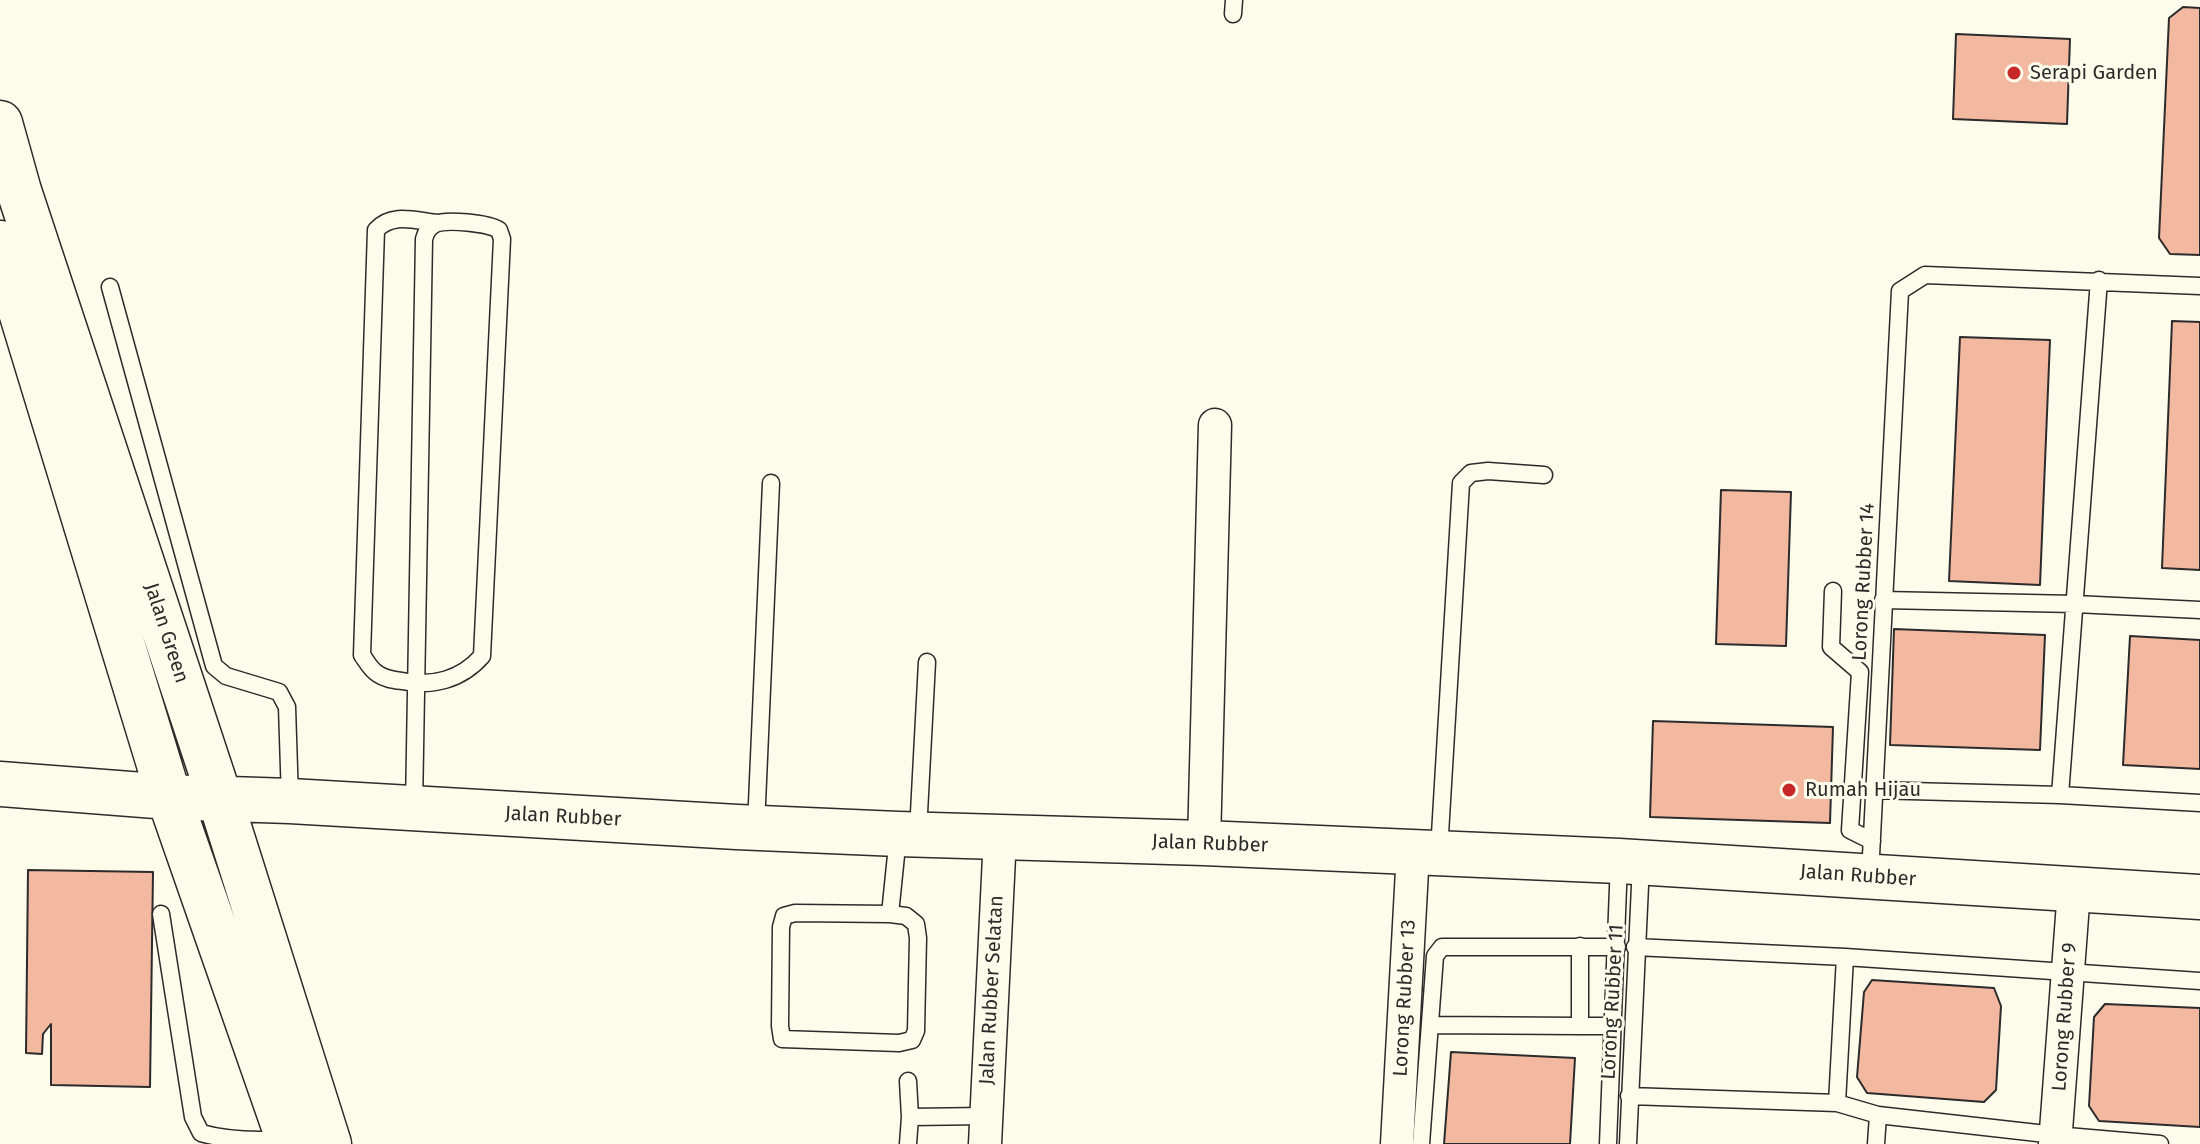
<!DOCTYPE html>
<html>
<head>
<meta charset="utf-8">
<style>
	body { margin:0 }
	canvas { display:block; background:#fdfbea }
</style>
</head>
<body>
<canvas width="2200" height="1144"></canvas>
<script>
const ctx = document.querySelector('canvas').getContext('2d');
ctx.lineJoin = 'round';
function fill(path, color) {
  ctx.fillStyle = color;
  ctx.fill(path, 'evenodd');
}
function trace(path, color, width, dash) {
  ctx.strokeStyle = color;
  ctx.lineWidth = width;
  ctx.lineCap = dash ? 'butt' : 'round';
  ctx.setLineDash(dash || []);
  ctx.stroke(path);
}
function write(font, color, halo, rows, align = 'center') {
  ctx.font = font + ' "Fira Sans",sans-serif';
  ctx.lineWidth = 6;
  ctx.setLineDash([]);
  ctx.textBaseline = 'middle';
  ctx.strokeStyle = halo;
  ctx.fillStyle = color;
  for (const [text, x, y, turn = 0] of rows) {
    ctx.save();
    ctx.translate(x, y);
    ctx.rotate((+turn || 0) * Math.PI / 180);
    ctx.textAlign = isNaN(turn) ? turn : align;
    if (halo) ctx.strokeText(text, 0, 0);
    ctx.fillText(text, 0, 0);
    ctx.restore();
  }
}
const building = new Path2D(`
	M2183,7L2200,8V255L2170,254L2159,238L2169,18Z
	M1956,34L2070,39L2067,124L1953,119Z
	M2172,321L2200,322V570L2162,568Z
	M1960,337L2050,340L2040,585L1949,581Z
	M1721,490L1791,492L1786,646L1716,644Z
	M1894,629L2045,635L2040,750L1890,745Z
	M2130,636L2200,640V769L2123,765Z
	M1653,721L1833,727L1830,823L1650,817Z
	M28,870L153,872L150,1087L51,1085V1024L43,1034L42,1054L26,1053Z
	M1872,980L1994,988L2001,1006L1996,1090L1984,1102L1867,1093L1857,1077L1864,992Z
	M2105,1004L2200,1008V1127L2099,1121L2089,1106L2094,1017Z
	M1451,1052L1575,1058L1570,1144H1444Z`);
fill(building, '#f2b8a0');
trace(building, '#2b2b2b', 2);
const service = new Path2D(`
	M1233,14L1234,0
	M110,287L214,666L226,676L279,692L287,707L290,799
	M1833,591L1831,647L1860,672L1850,830L1872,841
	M1883,600L2075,604L2200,610
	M1873,790L2060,795L2200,803
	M2060,795L2099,280
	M414,806L424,239C426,232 428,228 435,224C447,219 488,223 499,230L502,239L482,656C461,680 432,687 402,681C394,680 385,679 378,674C371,670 367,662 362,655L376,230C392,212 416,221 438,223
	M756,826L771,483
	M918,832L927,662
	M1439,851L1461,483L1471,473L1488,471L1544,475
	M1870,875L1900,291L1925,275L2200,286
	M795,913L890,914L906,916L916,924L918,938L916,1031L912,1040L899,1043L782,1039L780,1026L781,927L784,916Z
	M161,914L193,1117L201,1133C229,1141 258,1141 287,1139
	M890,914L898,836
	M1635,947L1845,957
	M1430,1025L1580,1026V946
	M1580,1026H1613
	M908,1081L910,1117L908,1144
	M1629,1096L1837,1103
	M1878,1115L2055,1135L2160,1144
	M910,1117L986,1116
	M1421,1144L1435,956L1442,947H1617
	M1608,1144L1619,862
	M1628,1144L1641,864
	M1876,1144L1878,1115L1837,1103L1845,957L2200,981`);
const minor = new Path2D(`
	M1204,843L1215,425
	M985,1144L1000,836
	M1397,1144L1413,852
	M2055,1144L2074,890`);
const secondary = new Path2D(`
	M0,123L19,191L220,799L329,1144
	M0,243L169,797L290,1144
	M0,784L169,797L290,801L737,827L898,834L1204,843L1619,861L2200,897`);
trace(service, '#2b2b2b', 19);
trace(minor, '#2b2b2b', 35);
trace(secondary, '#2b2b2b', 47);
trace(service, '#fdfbea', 16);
trace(minor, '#fdfbea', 32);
trace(secondary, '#fdfbea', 44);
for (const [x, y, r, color] of [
	[2014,73,8,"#c62828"],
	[1789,790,8,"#c62828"]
]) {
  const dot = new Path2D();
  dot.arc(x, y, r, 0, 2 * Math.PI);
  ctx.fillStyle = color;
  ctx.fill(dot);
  trace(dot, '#fdfbea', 3);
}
write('20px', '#2b2b2b', '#fdfbea', [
	["Serapi Garden",2030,73],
	["Rumah Hijau",1805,790]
], 'left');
write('20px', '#2b2b2b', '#fdfbea', [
	["Lorong Rubber 14",1864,582,-87],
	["Jalan Green",166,633,72],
	["Jalan Rubber",563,817,3],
	["Jalan Rubber",1210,844,2],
	["Jalan Rubber",1858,876,4],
	["Jalan Rubber Selatan",992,990,-87],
	["Lorong Rubber 13",1405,998,-87],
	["Lorong Rubber 11",1613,1002,-87],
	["Lorong Rubber 9",2065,1017,-86]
]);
</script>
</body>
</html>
